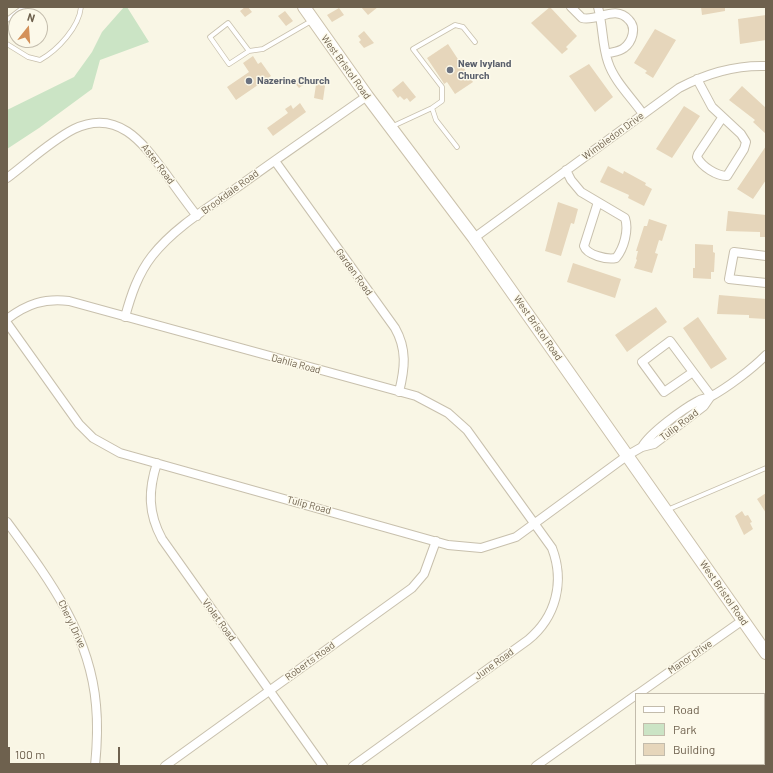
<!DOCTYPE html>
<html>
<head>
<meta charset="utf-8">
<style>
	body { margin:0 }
	#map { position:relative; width:773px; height:773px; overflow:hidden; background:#f9f6e5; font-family:Barlow,sans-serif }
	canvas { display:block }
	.frame { position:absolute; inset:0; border:8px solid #6e614e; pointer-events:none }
	.legend { position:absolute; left:635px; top:693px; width:130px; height:72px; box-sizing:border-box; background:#fcf9ea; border:1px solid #c3bcac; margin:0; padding:5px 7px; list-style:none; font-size:12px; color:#6e614e }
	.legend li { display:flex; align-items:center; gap:8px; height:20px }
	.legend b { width:20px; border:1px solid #c3bcac }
	.north { position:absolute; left:8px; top:8px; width:40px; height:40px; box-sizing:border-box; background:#fcf9ea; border:1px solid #c3bcac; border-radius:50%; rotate:17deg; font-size:11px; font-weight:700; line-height:16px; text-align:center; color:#6e614e }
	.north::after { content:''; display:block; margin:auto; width:14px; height:18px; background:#d49159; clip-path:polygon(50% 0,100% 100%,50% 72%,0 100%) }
	.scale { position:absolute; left:8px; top:747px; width:112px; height:18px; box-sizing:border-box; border:2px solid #6e614e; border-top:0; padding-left:5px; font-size:12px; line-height:14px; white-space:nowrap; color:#6e614e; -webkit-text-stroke:3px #fcf9ea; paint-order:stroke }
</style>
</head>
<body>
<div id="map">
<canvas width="773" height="773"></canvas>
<div class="frame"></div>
<ul class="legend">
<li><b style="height:5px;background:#fff"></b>Road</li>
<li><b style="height:11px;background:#cbe4c5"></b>Park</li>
<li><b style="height:11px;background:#e6d6bb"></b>Building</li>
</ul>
<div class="north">N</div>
<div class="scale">100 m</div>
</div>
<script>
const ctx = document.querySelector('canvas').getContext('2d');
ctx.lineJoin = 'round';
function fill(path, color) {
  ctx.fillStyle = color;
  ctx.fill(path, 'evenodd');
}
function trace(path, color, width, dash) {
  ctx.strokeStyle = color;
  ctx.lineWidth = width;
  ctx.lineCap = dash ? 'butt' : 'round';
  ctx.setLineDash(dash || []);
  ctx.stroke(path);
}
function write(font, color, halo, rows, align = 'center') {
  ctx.font = font + ' Barlow,sans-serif';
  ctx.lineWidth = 3;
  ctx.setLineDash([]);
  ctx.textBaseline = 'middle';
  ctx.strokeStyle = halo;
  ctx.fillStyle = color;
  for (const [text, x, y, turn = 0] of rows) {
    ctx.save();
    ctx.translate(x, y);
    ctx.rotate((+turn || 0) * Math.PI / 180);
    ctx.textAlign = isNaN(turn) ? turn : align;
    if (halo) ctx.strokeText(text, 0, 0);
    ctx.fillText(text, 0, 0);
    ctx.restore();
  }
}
fill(new Path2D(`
	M124,7H127L149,42L100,60L92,89L39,128L7,149V110L74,77L92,52L102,32Z`), '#cbe4c5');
fill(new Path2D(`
	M245,7H248L252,12L245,17L240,11Z
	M361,7H378L368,15Z
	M550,7L577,36L566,47L568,49L562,54L531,23Z
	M701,7H725V11L702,15Z
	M339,8L344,15L332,22L327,15Z
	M285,11L293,21L286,26L278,16Z
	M766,15V40L740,44L738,19Z
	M655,29L676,40L653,78L645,73L647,71L634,63Z
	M364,31L374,43L364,48L359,42L361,40L358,36Z
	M448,44L473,82L455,94L447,82L444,84L443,82L427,58Z
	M253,56L258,64L261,62L271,76L236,100L227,87L249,72L243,63Z
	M589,64L613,97L595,112L569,76Z
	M301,76L306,83L299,88L293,81Z
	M317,78L326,79L323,100L314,98Z
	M403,81L416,97L410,102L407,98L404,100L400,96L398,98L392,90Z
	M742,86L766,108V134L753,122L755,120L729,100Z
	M300,103L306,112L273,136L267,128L288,113L285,109L291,105L293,109Z
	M684,106L700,116L672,158L656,149Z
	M766,146V180L753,199L737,189Z
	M608,166L623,174L624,171L646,183L645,185L652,189L644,206L628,198L629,195L600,182Z
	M558,202L578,209L574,224L571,223L561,256L545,251Z
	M728,211L766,215V237H760V232L726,231Z
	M649,219L667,225L662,241L659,240L655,253L658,254L652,273L634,268L637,260L636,259L638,251H636L644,226H647Z
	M695,244L713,245V252L715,253L714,272H711V279L693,278V268H695Z
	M573,263L621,279L615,298L567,282Z
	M719,295L766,299V319L749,318V315L717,314Z
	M656,307L667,322L627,352L615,335Z
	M698,317L727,359L711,369L683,328Z
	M766,493V513L757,499Z
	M742,511L745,516L748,515L752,522L750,523L753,529L744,535L735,516Z`), '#e6d6bb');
const lane = new Path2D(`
	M7,20L24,7
	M7,44L28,57L40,60C58,50 79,27 81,7
	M249,51L229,64L210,37L228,23L249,51L263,49L313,20
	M432,108L436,120L457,147
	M391,127L432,108L442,101V87L413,49L455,25L463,27L475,42
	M667,510L766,468`);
const street = new Path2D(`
	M571,7L582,18C598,22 615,4 629,20C637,28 632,42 624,48C619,52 612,52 606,54
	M598,7C603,25 602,45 608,62C614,81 632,98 643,114
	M697,79L712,107L741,134L746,142L744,149L727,176C717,176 702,167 697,157L698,154L722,118
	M275,161L395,328C407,349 405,368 399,392
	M566,170L571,180L581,192L625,218C629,230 624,248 616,258C607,260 587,255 584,246L598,202
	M7,178C27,163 52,140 74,129C118,108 143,143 166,174C176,188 186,202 197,216
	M474,238L679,88C707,73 734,65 766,66
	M766,256L734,252L729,279L766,283
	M125,317C131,295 138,274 152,256C174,228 206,209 235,189C279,157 323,127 367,96
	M7,319C27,304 44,298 69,301L416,396L448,413L467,430L552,548C565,582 556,617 528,640L353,766
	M7,323L79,424L93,438L120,453L448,545L481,548L516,537L628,455L642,447L654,444L704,406L711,396
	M670,341L693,372L664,392L642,362Z
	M693,372L711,396
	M642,447C650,433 683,409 698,401C702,398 706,399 710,397C727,388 752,369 766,355
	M157,463C148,491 148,513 162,539L323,766
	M7,522C48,578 90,633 96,705C98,726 97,746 95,766
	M638,694L743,620
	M165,766L412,588L424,574L436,541
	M536,766L636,695`);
const secondary = new Path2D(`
	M304,7L367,96L474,238L766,653`);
trace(lane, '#c8c0ad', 5.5);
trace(street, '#c8c0ad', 10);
trace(secondary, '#cbc1ab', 14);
trace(lane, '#fff', 4);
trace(street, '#fff', 8);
trace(secondary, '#fff', 12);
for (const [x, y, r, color] of [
	[450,70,4,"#6b7280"],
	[249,81,4,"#6b7280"]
]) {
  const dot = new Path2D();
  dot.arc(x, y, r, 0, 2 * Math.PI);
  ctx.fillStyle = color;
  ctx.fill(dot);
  trace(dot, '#fcf9ea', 1.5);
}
write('bold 10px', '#5b616d', '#fcf9ea', [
	["New Ivyland",458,64],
	["Church",458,76],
	["Nazerine Church",257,81]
], 'left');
write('10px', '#6e614e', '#fcf9ea', [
	["West Bristol Road",346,67,54],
	["Wimbledon Drive",613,136,-36],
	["Aster Road",158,164,53],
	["Brookdale Road",230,192,-36],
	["Garden Road",354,272,54],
	["West Bristol Road",538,328,55],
	["Dahlia Road",296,364,15],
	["Tulip Road",679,425,-37],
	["Tulip Road",309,505,15],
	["West Bristol Road",724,593,55],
	["Violet Road",219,620,54],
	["Cheryl Drive",72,624,65],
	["Manor Drive",690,657,-35],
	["Roberts Road",310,661,-36],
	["June Road",494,664,-36]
]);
</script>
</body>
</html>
